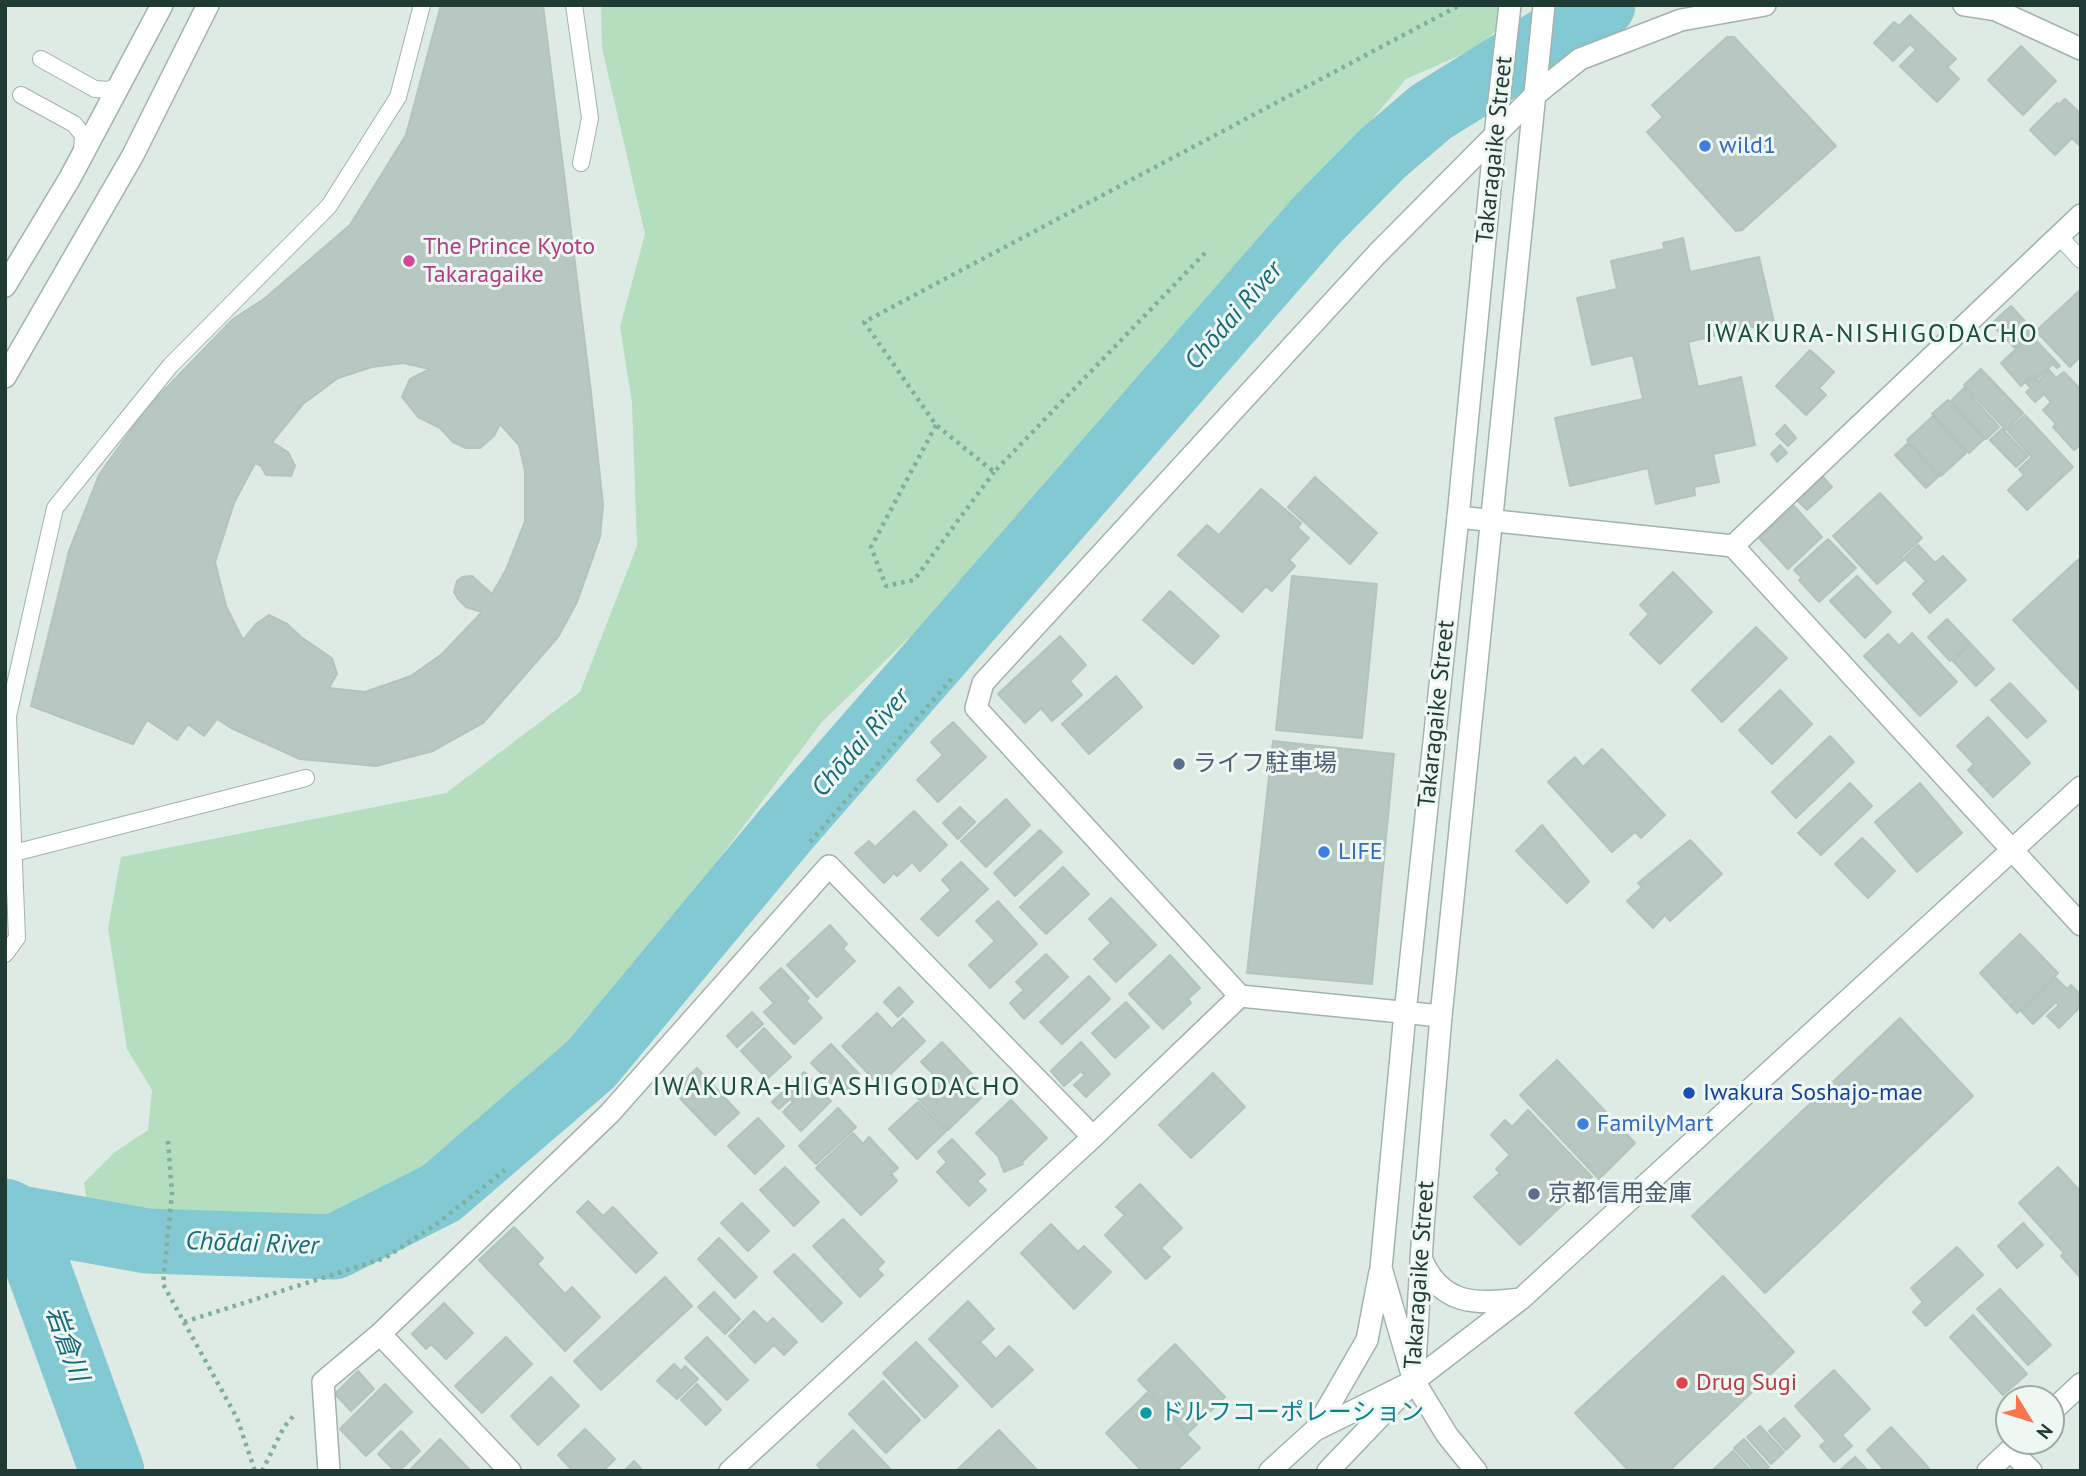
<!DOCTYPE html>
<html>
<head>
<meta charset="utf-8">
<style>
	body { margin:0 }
	#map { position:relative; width:2086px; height:1476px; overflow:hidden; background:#deebe5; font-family:"PT Sans",sans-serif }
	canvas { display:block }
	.frame { position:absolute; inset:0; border:7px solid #1f3b33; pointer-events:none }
	.north { position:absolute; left:1995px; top:1385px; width:70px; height:70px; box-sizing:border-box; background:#eff7f3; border:2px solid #9caca6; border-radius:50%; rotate:128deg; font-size:19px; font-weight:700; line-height:28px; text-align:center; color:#1f3b33 }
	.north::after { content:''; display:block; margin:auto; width:24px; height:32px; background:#fa744d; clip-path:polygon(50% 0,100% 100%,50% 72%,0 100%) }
</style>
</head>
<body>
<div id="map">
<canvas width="2086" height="1476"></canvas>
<div class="frame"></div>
<div class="north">N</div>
</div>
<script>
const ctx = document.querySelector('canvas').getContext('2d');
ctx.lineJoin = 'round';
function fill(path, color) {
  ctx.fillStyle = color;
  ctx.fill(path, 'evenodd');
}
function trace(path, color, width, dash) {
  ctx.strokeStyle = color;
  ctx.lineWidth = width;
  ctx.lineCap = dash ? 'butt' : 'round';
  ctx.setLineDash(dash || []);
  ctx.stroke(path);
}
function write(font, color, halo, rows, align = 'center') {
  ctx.font = font + ' "PT Sans","Noto Sans JP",sans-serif';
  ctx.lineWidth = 6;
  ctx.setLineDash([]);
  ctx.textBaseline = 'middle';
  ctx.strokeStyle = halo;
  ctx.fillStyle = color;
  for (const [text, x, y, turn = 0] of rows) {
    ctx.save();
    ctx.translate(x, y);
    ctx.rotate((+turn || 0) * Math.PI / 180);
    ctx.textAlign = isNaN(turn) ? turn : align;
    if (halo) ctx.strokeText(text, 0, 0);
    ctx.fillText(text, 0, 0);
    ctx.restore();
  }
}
fill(new Path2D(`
	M601,5H1509L1508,18L1481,46L1406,79L1152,383L1007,543L822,722L672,921L578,1057L522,1112L459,1166L365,1215L260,1222L120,1219L89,1215L84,1183L115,1152L148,1130L152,1090L127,1049L108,928L121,857L446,793L580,692L637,546L632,403L620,327L645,234L602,48Z`), '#b5debf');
trace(new Path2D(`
	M5,1211L20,1218L147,1241L334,1247L441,1193L591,1064L787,828L1316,221L1383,153L1431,112L1603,5
	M20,1218L112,1471`), '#82c9d4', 65);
const building = new Path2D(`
	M441,5H543L591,392L603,505L600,537L577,602L558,637L483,723L433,751L376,766L300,759L231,728L217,719L204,736L188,724L177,740L147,720L133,744L31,706L69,551L99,475L145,410L233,319L264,299L350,225L406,135ZM403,363L430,369L410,379L402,397L418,417L440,428L453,442L466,448H480L494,436L500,424L519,445L525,471V521L506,570L492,594L472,576L462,577L457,581L454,592L458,599L466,607L482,612L442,654L411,676L365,692L329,688L337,674L332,658L301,637L287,624L269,615L256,624L243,640L226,606L215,562L234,503L255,463L261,466L266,475L291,476L295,466L288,452L272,442L303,404L338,378L372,367Z
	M1910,15L1956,59L1947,67L1959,79L1937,102L1900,66L1916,50L1910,44L1893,61L1874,43L1894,22L1899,26Z
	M1727,37H1734L1836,146L1742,230L1736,231L1647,132L1663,117L1652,105Z
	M2021,46L2056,81L2023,115L1988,80Z
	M2065,99L2081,114V147L2072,138L2055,155L2030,130L2057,103L2058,105Z
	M1683,238L1690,272L1759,257L1774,322L1688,342L1698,387L1741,377L1755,445L1713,454L1719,482L1694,487L1695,495L1656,504L1648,468L1570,486L1555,418L1643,399L1633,355L1592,365L1577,298L1617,289L1611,261L1664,249L1663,243Z
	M2079,291L2081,293V356L2070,367L2036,331Z
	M2011,306L2034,331L2015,348L1991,324Z
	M2031,335L2060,366L2057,368L2053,364L2037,379L2033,374L2021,386L2001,363Z
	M1810,350L1834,372L1819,388L1826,395L1806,415L1776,386Z
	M1981,369L2023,413L2006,430L1964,385Z
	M2049,370L2056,378L2064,372L2081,390V445L2074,450L2053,427L2056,424L2043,410L2051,402L2044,394L2035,402L2026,392L2031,388L2026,383L2033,377L2038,382Z
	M1964,388L1999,427L1986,439L1951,401Z
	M1948,400L1984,439L1969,453L1932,414Z
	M2025,415L2073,467L2027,510L2008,490L2024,475L2019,469L2032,457L2008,431Z
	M1933,416L1966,453L1941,476L1907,440Z
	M1785,425L1796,438L1788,446L1776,434Z
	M2002,429L2028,456L2016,467L1990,440Z
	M1908,443L1939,476L1926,488L1895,455Z
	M1780,445L1787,453L1777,462L1771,454Z
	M1315,477L1377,533L1350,564L1288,507Z
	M1823,477L1832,487L1807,510L1798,501Z
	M1261,489L1301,523L1298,528L1309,538L1289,560L1295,566L1272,591L1266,586L1242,612L1178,555L1207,525L1219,535Z
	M1880,493L1922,538L1901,557L1904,560L1877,584L1833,536Z
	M1794,506L1822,537L1788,569L1759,538Z
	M1828,539L1856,568L1819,602L1799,580L1802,578L1794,570Z
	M1918,545L1935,563L1943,556L1966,580L1930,613L1913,594L1926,581L1904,558Z
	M2081,557V688L2079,690L2013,620Z
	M1673,572L1712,612L1660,664L1630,634L1649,614L1640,605Z
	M1292,576L1377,584L1362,738L1276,730Z
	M1857,576L1891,612L1865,638L1830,601Z
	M1170,591L1219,636L1193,664L1143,620Z
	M1947,619L1970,643L1950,661L1928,637Z
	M1756,627L1787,658L1722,722L1692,690Z
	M1912,633L1957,682L1920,716L1864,656L1888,634L1899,646Z
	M1060,636L1086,665L1070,681L1082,695L1052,721L1041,708L1025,723L998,694Z
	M1971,644L1994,669L1976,686L1953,661Z
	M1116,676L1142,707L1089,754L1062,724Z
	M2010,683L2046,721L2027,738L1991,700Z
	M1780,690L1812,724L1772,764L1739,730Z
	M1988,717L2030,763L1993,797L1968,770L1974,764L1957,746Z
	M953,722L986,757L938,802L917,780L943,755L931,742Z
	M1830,736L1854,762L1796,818L1772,792Z
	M1273,741L1394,754L1372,984L1247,973Z
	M1602,749L1665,815L1641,838L1635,832L1612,852L1548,782L1575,757L1583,767Z
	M1850,783L1872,806L1821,855L1798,833Z
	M1920,783L1962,833L1917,872L1875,822Z
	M1006,799L1030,825L986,867L961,841Z
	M960,807L975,822L958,839L943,823Z
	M914,811L947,845L920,871L912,862L897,876L894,873L884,883L855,853L869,841L875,847Z
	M1542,825L1589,882L1567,903L1516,851Z
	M1040,830L1062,852L1015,896L994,873Z
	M1862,838L1895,871L1868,898L1835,864Z
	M1690,840L1722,874L1670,921L1665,915L1653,928L1627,901L1642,887L1638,883Z
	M961,862L988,889L938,936L921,919L951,890L942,880Z
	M1063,867L1089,894L1046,934L1020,907Z
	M1111,898L1156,945L1116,982L1094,959L1111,943L1089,919Z
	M998,901L1037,944L990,988L969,965L995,941L976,921Z
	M830,925L847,944L843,949L855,961L817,997L787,965Z
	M2020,934L2058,973L2017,1013L1980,973Z
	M1046,954L1068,977L1024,1019L1010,1003L1024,990L1016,982Z
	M1170,955L1200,988L1188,999L1191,1003L1163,1029L1129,994Z
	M781,968L809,998L806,1001L822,1018L794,1044L764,1012L774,1003L760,988Z
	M1089,976L1110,999L1062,1044L1040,1022Z
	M2056,978L2067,989L2071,985L2081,995V1006L2059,1028L2047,1016L2059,1005L2056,1002L2033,1024L2021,1011Z
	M899,987L913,1002L898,1017L884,1002Z
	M1126,1002L1149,1027L1115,1058L1092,1033Z
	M752,1012L763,1024L737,1047L727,1036Z
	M877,1013L892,1029L903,1018L925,1041L879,1085L842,1046Z
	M1900,1018L1973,1096L1765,1293L1692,1216Z
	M764,1028L791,1057L767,1079L741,1051Z
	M942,1042L973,1075L966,1081L982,1097L948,1130L915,1095L935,1076L921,1062Z
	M1081,1042L1110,1074L1086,1097L1074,1085L1085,1075L1081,1071L1064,1086L1051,1071Z
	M831,1044L863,1078L843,1096L811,1063Z
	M1557,1060L1635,1143L1599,1179L1520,1095Z
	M697,1068L739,1113L715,1135L673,1091Z
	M804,1072L831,1101L801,1131L783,1112L793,1102L790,1099L779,1109L772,1102Z
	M1213,1073L1245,1107L1191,1158L1159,1125Z
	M1011,1100L1047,1138L1022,1162L1023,1164L1004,1172L998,1156L976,1133Z
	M918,1102L946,1131L917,1159L889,1129Z
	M838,1108L856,1127L816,1164L799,1146Z
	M1528,1110L1592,1177L1520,1245L1474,1197L1500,1173L1496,1169L1510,1155L1491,1135L1505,1120L1512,1127Z
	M758,1118L784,1146L755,1174L728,1146Z
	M853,1133L863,1144L869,1137L898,1168L891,1174L897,1181L861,1215L816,1168Z
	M952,1139L985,1174L977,1181L986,1190L969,1206L937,1172L947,1162L938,1152Z
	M785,1167L819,1202L794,1226L760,1190Z
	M2058,1167L2081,1192V1278L2061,1256L2064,1253L2019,1203Z
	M1140,1184L1182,1228L1161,1248L1170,1257L1146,1279L1105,1235L1125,1215L1116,1207Z
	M588,1201L603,1216L613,1207L657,1253L636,1273L577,1212Z
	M742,1203L769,1231L748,1251L721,1223Z
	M843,1219L884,1262L877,1269L883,1275L860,1297L813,1246Z
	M2023,1223L2043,1245L2017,1268L1998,1246Z
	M1051,1224L1078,1252L1084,1246L1111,1272L1074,1309L1021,1253Z
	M514,1227L543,1258L537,1264L565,1294L572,1287L600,1317L565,1351L479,1260Z
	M719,1238L757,1277L735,1298L698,1259Z
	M1957,1247L1983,1275L1926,1326L1913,1312L1923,1302L1911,1288Z
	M794,1254L842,1303L822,1322L774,1272Z
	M1723,1276L1794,1352L1669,1471H1629L1575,1413Z
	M665,1277L692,1306L601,1390L574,1361Z
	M2000,1289L2051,1345L2028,1365L1977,1309Z
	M714,1292L740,1319L725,1334L698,1307Z
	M968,1301L994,1329L980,1342L996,1359L1009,1346L1033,1370L992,1407L929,1339Z
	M444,1303L473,1333L446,1359L431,1344L426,1349L412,1334Z
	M754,1311L767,1324L773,1318L797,1342L784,1355L774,1345L755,1363L729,1336Z
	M1973,1315L2027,1374L2003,1395L1950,1337Z
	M506,1337L532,1364L482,1413L455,1386Z
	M707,1337L748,1380L727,1400L685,1358Z
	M916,1342L958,1386L925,1418L883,1373Z
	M1175,1344L1225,1397L1188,1433L1138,1380Z
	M674,1364L681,1371L685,1366L698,1379L677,1399L657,1381Z
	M1834,1370L1870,1409L1842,1435L1852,1446L1834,1462L1820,1446L1826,1441L1795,1406Z
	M358,1371L374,1389L351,1411L335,1394Z
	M551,1377L579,1406L538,1445L511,1416Z
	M883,1381L920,1420L886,1453L849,1414Z
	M385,1384L412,1412L366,1456L340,1429Z
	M697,1384L721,1410L706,1425L681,1400Z
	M1147,1393L1200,1448L1176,1471H1142L1106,1433Z
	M1784,1418L1800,1436L1786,1450L1769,1431Z
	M1760,1426L1784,1452L1771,1464L1747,1437Z
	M1891,1427L1927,1466L1931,1471H1885L1867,1450Z
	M585,1429L615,1459L603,1471H573L558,1455Z
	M853,1430L892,1471H823L817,1465Z
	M999,1430L1038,1471H956Z
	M401,1431L420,1451L399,1471H395L378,1454Z
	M440,1439L469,1469L467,1471H409Z
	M1744,1439L1769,1467L1765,1471H1755L1734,1448Z
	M1733,1451L1751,1471H1712Z
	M1855,1457L1868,1471H1839Z
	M634,1461L643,1471H624Z`);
fill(building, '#b6c8c1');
trace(building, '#b0c5bc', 2);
const service = new Path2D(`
	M574,5L590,118L581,163
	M41,59L95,89L109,90L121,84
	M21,95L74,124L83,135L82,152
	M2059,236L2081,260
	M14,853L306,778
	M5,954L17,938L8,716L55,508L170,366L329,206L398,97L422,5`);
const minor = new Path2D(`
	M1964,5L1996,10L2081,49
	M1458,517L1733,546L2081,925
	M1733,546L2081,215
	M1240,996L976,708L983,683L1377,254L1536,94L1580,59L1681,20L1765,5
	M380,1334L510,1471
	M2051,1412L2081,1384
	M2010,1450L2031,1471
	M329,1471L323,1382L380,1334L610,1113L829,866L1093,1137
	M730,1471L1093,1137L1240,996L1441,1016
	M1988,1471L2020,1441`);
const tertiary = new Path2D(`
	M5,286L70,178L162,5
	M5,377L133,155L208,5
	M1421,1258C1440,1305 1476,1305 1521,1299
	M1315,1430L1367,1340L1380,1272
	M1270,1471L1315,1430L1414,1381L1522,1298L2081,787
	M1328,1471L1414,1381L1423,1228L1441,1016L1544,5
	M1476,1471L1447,1435L1414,1381L1381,1268L1405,1013L1458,517L1495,136L1510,5`);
trace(service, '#a1b3ac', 18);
trace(minor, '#a1b3ac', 24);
trace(tertiary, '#a1b3ac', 24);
trace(new Path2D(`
	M1205,253L994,472L936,425L864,322L1460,5
	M936,425L871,547L886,586L914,580L994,472
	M810,842L953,677
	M168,1141L172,1194L163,1284L237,1418L255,1471
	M184,1322L385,1258L438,1223L505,1170
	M262,1471L284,1427L295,1414`), '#7db09f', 4.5, [3.5, 5]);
trace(service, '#fff', 16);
trace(minor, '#fff', 21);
trace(tertiary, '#fff', 21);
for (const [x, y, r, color] of [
	[1705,146,7,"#3f7fe0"],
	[409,261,7,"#d1479c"],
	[1179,764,7,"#5c6f8a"],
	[1324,852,7,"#3f7fe0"],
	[1689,1093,7,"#1a4fb4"],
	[1583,1124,7,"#3f7fe0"],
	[1534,1194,7,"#5c6f8a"],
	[1682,1383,7,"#e0444e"],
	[1146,1413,7,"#0f9aa8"]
]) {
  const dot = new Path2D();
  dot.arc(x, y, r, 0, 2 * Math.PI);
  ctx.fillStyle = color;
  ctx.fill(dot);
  trace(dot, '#eff7f3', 2.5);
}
write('24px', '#366cbe', '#eff7f3', [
	["wild1",1719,146],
	["LIFE",1338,852],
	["FamilyMart",1597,1124]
], 'left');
write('24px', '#1f3b33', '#eff7f3', [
	["Takaragaike Street",1495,150,-84],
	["Takaragaike Street",1437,714,-84],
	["Takaragaike Street",1420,1275,-86]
]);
write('24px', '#b23c85', '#eff7f3', [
	["The Prince Kyoto",423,247],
	["Takaragaike",423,275]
], 'left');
write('24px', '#4e5e75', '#eff7f3', [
	["ライフ駐車場",1193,764],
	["京都信用金庫",1548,1194]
], 'left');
write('24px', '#164399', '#eff7f3', [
	["Iwakura Soshajo-mae",1703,1093]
], 'left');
write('24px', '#be3a42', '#eff7f3', [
	["Drug Sugi",1696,1383]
], 'left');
write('24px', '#0d838f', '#eff7f3', [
	["ドルフコーポレーション",1160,1413]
], 'left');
write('italic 26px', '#166b7a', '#eff7f3', [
	["Chōdai River",1234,316,-49],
	["Chōdai River",861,743,-49],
	["Chōdai River",252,1244,2],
	["岩倉川",66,1344,70]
]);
ctx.letterSpacing = '2px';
write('26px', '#1a4e40', '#eff7f3', [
	["IWAKURA-NISHIGODACHO",1872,335],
	["IWAKURA-HIGASHIGODACHO",837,1088]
]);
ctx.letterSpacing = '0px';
</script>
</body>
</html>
